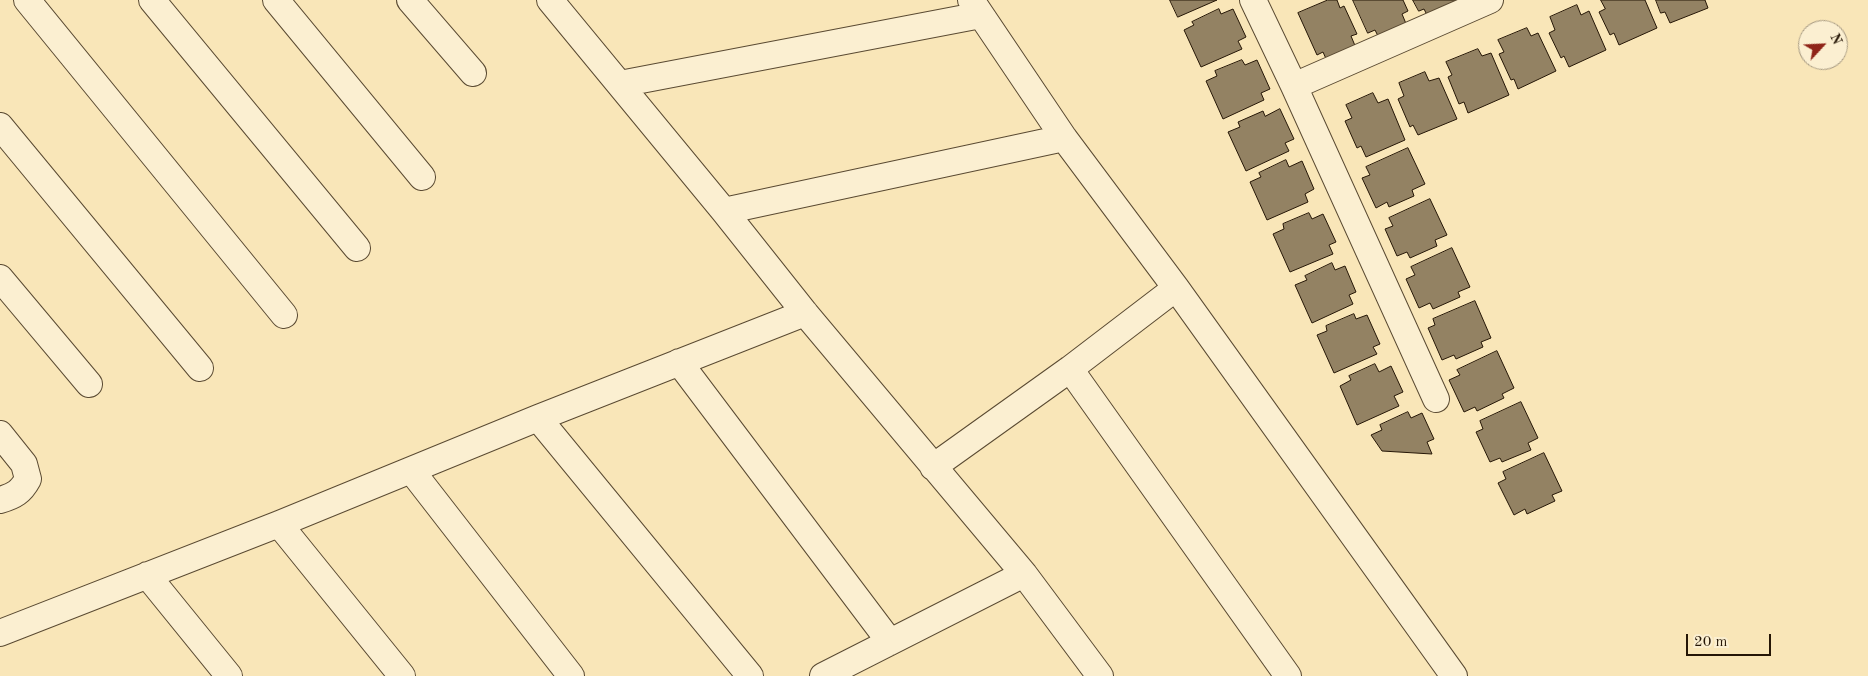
<!DOCTYPE html>
<html>
<head>
<meta charset="utf-8">
<style>
	body { margin:0 }
	#map { position:relative; width:1868px; height:676px; overflow:hidden; background:#f9e6b8; font-family:"Old Standard TT",serif }
	canvas { display:block }
	.north { position:absolute; left:1798px; top:20px; width:50px; height:50px; box-sizing:border-box; background:#fbefd1; border:1px solid #a59880; border-radius:50%; rotate:65deg; font-size:14px; font-weight:700; line-height:20px; text-align:center; color:#251606 }
	.north::after { content:''; display:block; margin:auto; width:18px; height:22px; background:#8f2418; clip-path:polygon(50% 0,100% 100%,50% 72%,0 100%) }
	.scale { position:absolute; left:1686px; top:634px; width:85px; height:22px; box-sizing:border-box; border:2px solid #251606; border-top:0; padding-left:6px; font-size:15px; line-height:18px; white-space:nowrap; color:#251606; -webkit-text-stroke:4px #fbefd1; paint-order:stroke }
</style>
</head>
<body>
<div id="map">
<canvas width="1868" height="676"></canvas>
<div class="north">N</div>
<div class="scale">20 m</div>
</div>
<script>
const ctx = document.querySelector('canvas').getContext('2d');
ctx.lineJoin = 'round';
function fill(path, color) {
  ctx.fillStyle = color;
  ctx.fill(path, 'evenodd');
}
function trace(path, color, width, dash) {
  ctx.strokeStyle = color;
  ctx.lineWidth = width;
  ctx.lineCap = dash ? 'butt' : 'round';
  ctx.setLineDash(dash || []);
  ctx.stroke(path);
}
const building = new Path2D(`
	M1170,0H1217L1178,17Z
	M1328,0H1337L1340,8L1344,6L1357,34L1351,36L1356,48L1327,61L1323,52L1317,55L1298,13Z
	M1353,0H1403L1408,11L1402,14L1407,26L1379,38L1375,30L1368,33Z
	M1413,0H1458L1429,19L1424,9L1419,11Z
	M1601,0H1645L1657,28L1619,45L1614,33L1610,35L1599,12L1605,9Z
	M1656,0H1705L1708,8L1670,23L1665,12L1661,13Z
	M1577,5L1581,15L1589,11L1606,50L1569,67L1564,56L1561,58L1549,33L1555,30L1550,17Z
	M1219,9L1221,14L1233,9L1246,37L1238,41L1242,49L1201,67L1184,30L1194,25L1192,22Z
	M1527,28L1531,36L1538,33L1556,71L1518,89L1514,79L1511,80L1499,54L1504,52L1498,40Z
	M1478,49L1482,56L1491,53L1509,95L1468,113L1464,102L1459,104L1448,77L1452,75L1446,62Z
	M1242,60L1245,65L1257,60L1270,89L1261,93L1264,100L1223,119L1206,81L1217,76L1215,71Z
	M1425,72L1429,81L1439,78L1457,119L1418,135L1413,125L1410,127L1398,99L1404,96L1399,83Z
	M1373,93L1378,103L1388,99L1405,140L1366,157L1361,146L1357,148L1345,121L1352,118L1346,105Z
	M1280,109L1294,139L1285,143L1289,151L1246,171L1228,132L1240,127L1238,122L1263,111L1265,116Z
	M1408,148L1425,184L1412,190L1414,196L1389,207L1387,202L1376,208L1362,178L1370,175L1366,167Z
	M1286,160L1289,167L1302,161L1314,189L1305,194L1308,202L1267,220L1250,182L1261,177L1259,173Z
	M1430,199L1447,235L1435,240L1437,246L1410,258L1407,252L1397,256L1385,229L1393,226L1389,218Z
	M1309,213L1312,219L1323,214L1336,242L1329,245L1333,254L1290,272L1273,234L1284,229L1283,224Z
	M1452,248L1470,287L1458,292L1460,297L1433,309L1430,303L1419,308L1406,279L1415,275L1411,267Z
	M1332,263L1335,270L1345,266L1356,292L1349,295L1353,304L1312,323L1295,285L1307,280L1305,276Z
	M1475,301L1491,338L1481,342L1483,347L1456,359L1454,355L1442,360L1428,328L1435,325L1433,319Z
	M1354,314L1356,319L1367,315L1380,344L1373,347L1377,354L1334,373L1317,335L1327,331L1326,326Z
	M1497,351L1514,388L1502,394L1504,398L1477,411L1475,407L1464,412L1449,380L1460,375L1457,370Z
	M1375,364L1379,372L1391,366L1403,392L1394,396L1399,406L1357,425L1340,386L1351,380L1349,376Z
	M1521,402L1538,438L1528,443L1531,450L1502,462L1500,458L1490,462L1476,432L1483,429L1480,421Z
	M1408,412L1411,418L1422,413L1434,439L1427,442L1432,454L1382,451L1371,435L1382,430L1380,425Z
	M1544,453L1562,491L1552,495L1555,501L1527,514L1525,509L1514,515L1498,483L1506,479L1503,472Z`);
fill(building, '#938263');
trace(building, '#251606', 1);
const street = new Path2D(`
	M27,0L284,315
	M152,0L357,248
	M276,0L422,177
	M410,0L473,73
	M550,0L724,211L805,313L1024,574L1100,676
	M971,0L1064,138L1176,288L1454,676
	M1253,0L1294,86L1436,399
	M620,84L981,15
	M1294,86L1490,0
	M0,126L200,368
	M724,211L1064,138
	M0,278L89,384
	M679,362L890,642
	M1070,369L1288,676
	M538,418L750,676
	M0,434L24,464L28,479C21,492 14,496 0,500
	M933,467L1070,369L1176,288
	M411,470L571,676
	M279,524L402,676
	M147,575L229,676
	M0,633L279,524L538,418L805,313
	M823,676L1024,574`);
trace(street, '#5a4a32', 28);
trace(street, '#fbefd1', 26);
</script>
</body>
</html>
